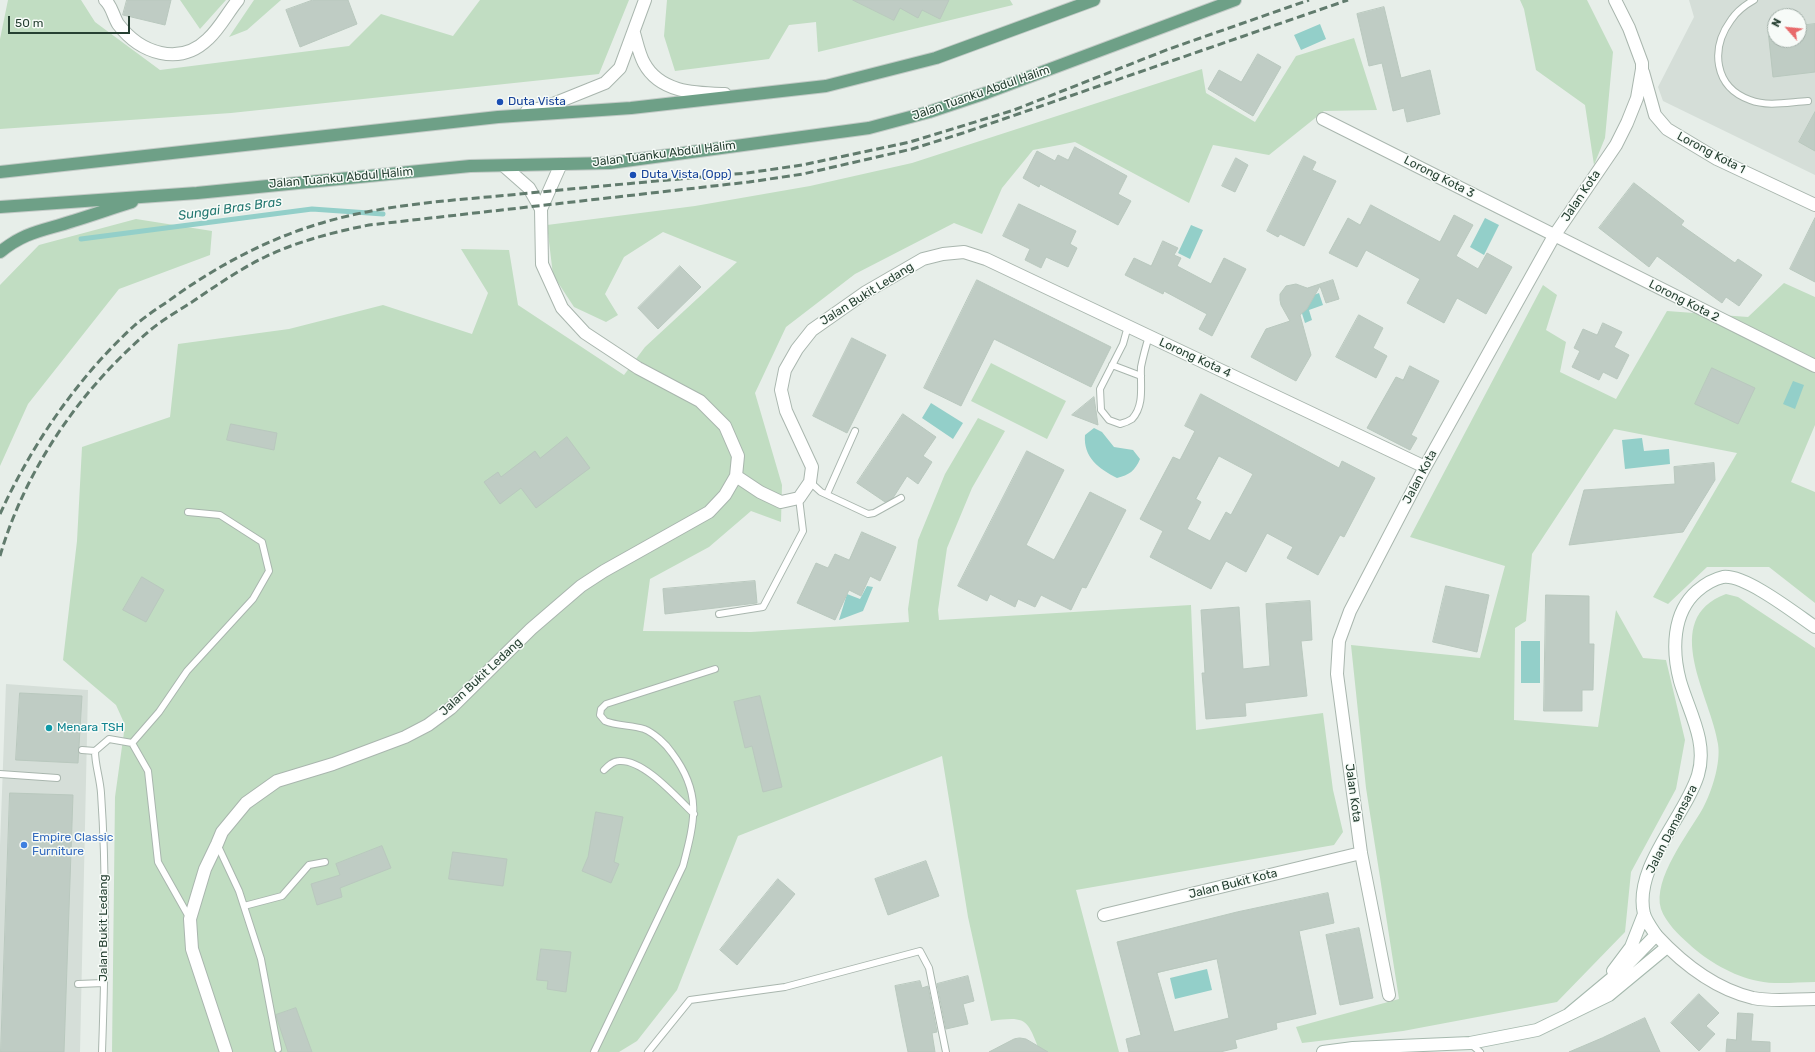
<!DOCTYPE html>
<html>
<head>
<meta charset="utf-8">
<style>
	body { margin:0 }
	#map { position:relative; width:1815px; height:1052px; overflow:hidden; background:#e7eee9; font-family:Rubik,sans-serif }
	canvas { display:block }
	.north { position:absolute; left:1767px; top:8px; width:40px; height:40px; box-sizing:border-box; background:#f7fbf8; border:1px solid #a3b0a9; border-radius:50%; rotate:297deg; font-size:11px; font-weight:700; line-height:16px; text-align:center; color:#264032 }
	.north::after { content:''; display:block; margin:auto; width:14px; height:18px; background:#e86a6b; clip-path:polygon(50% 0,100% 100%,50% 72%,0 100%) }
	.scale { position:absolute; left:8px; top:16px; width:122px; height:18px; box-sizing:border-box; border:2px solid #264032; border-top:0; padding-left:5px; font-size:12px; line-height:14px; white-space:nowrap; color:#264032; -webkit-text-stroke:3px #f7fbf8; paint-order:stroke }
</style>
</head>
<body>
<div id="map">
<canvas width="1815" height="1052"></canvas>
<div class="north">N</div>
<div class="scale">50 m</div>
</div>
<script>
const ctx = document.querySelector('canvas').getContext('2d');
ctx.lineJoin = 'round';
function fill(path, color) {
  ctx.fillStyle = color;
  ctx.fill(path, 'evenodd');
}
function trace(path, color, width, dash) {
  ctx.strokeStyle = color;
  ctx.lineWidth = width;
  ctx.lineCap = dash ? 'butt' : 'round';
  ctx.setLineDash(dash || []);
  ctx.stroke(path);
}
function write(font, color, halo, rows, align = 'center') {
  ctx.font = font + ' Rubik,sans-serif';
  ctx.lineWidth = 3;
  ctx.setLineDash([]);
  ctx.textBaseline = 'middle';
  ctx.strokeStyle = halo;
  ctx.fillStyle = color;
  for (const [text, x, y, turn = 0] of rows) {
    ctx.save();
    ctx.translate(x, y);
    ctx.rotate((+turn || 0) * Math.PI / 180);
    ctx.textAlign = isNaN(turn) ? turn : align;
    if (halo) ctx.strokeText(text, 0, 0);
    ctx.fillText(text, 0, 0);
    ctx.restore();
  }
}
fill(new Path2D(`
	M1689,0H1815V175L1663,101L1658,87L1694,17ZM1775,16H1799V40H1775Z
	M6,684L88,690L80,1052H0V846Z`), '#d5ded8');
fill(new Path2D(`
	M8,0H81L95,22L160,70L349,46L381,14L453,36L480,0H629L599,74L231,113L0,129V39Z
	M180,0H226L200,29Z
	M254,0H281L247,30L229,37Z
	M667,0H1010L1013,5L818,52L816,22L789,25L769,59L675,71L664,36Z
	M1520,0H1587L1613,52L1605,138L1594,165L1585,105L1536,70L1524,9Z
	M1354,38L1377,110L1324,111L1269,155L1213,145L1189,203L1075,142L1033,150L1002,188L982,234L954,223L855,274L786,327L755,393L782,485L781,522L751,511L709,547L650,579L643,631L751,632L909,622L908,609L918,540L945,474L978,418L1005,431L972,488L947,548L938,610L939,620L1191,605L1196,730L1323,713L1333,790L1343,832L1334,845L1076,890L1119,1052H1040C1027,1019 1027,1016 991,1021L968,917L942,756L738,836L677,990L637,1041L619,1052H112L115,797L125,725L116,705L63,660L77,541L82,447L170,417L178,344L289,329L383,305L472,334L488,293L461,249L509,250L518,305L624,375L645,347L737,262L663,232L624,257L605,294L618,315L606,322L574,307L553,275L547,225L695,206L810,186L912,163L1202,69L1206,93L1255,122L1296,56Z
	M136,219L212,231L210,255L119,289L28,404L0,466V285L39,245Z
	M1784,283L1815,297V425L1791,482L1815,492V603L1769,567H1707L1668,604L1653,597L1737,453L1614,429L1532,554L1526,621L1515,628L1514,720L1598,727L1616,610L1643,658L1666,660L1685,740L1676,789L1631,872L1625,932L1557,1002L1403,1031L1302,1043L1296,1027L1399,999L1366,788L1351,645L1480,658L1505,566L1410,537L1543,285L1557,295L1546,330L1566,342L1560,372L1616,399L1667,311L1748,317Z
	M991,363L1066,401L1047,439L971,401Z
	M1726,594L1738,597L1815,648V982C1796,982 1776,985 1758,981C1733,976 1707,961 1689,944C1679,935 1666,923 1661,909C1652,879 1689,833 1703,808C1712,791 1721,763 1718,744C1712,699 1658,619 1726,594Z`), '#c1ddc2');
fill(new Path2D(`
	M1320,24L1326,39L1301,50L1294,35Z
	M1485,218L1499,225L1484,255L1470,247Z
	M1191,225L1203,230L1190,259L1178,253Z
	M1319,293L1323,305L1309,310L1312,320L1305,323L1298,301Z
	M1793,381L1804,385L1795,409L1783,404Z
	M931,403L963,423L953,439L922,418Z
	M1094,428L1102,432L1114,447L1133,450L1140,459C1135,471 1129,475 1117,478C1099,469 1083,457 1085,435Z
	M1642,438L1644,451L1669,449L1670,464L1625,469L1622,440Z
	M867,586L873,587L863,611L839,620L847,594L860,599Z
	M1521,641H1540V683H1521Z
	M1207,969L1212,990L1175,999L1170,978Z`), '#93cfc9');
trace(new Path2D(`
	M81,239L312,209L383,214`), '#93cfc9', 5);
const building = new Path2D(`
	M127,0H171L165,25L123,15Z
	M313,0H348L357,24L300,47L286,10Z
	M853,0H949L940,19L922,10L918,18L900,8L894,20Z
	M1384,7L1401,78L1430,70L1440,114L1407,122L1404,108L1393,111L1382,63L1369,66L1357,14Z
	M1815,24V72L1773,77L1768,30L1775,29V40H1799V26Z
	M1258,54L1281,67L1253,116L1208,89L1219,70L1241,82Z
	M1815,112V151L1799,142Z
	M1075,147L1127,176L1118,194L1131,201L1118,225L1040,184L1039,187L1023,178L1037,151L1055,161L1058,155L1068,160Z
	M1304,156L1316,162L1312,170L1336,181L1304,246L1280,234L1278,237L1267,231Z
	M1236,158L1248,165L1235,192L1222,186Z
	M1634,183L1684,221L1681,225L1735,263L1738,259L1762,275L1739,306L1726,297L1722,303L1657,256L1649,267L1599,228Z
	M1019,204L1076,231L1070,244L1077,248L1068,267L1046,257L1041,268L1025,260L1030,249L1003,236Z
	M1371,205L1440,242L1454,215L1473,225L1456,256L1478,269L1487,253L1512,267L1486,314L1457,298L1444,323L1407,303L1420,279L1366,250L1357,267L1329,253L1348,218L1360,225Z
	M1815,218V282L1790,269Z
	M1163,241L1178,248L1174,255L1181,258L1177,266L1211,284L1224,258L1246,269L1212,336L1199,329L1207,314L1164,291L1163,294L1125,275L1134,258L1151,266Z
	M680,266L701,287L658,329L638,308Z
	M977,280L1111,347L1091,387L994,339L961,406L924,388Z
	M1333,280L1339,299L1326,303L1320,286L1307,309L1300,315L1311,355L1296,381L1251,357L1266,329L1290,321L1281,305L1280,300V294L1286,286L1296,284L1307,288Z
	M1359,315L1383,328L1373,348L1387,356L1376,378L1336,357Z
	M1603,323L1622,332L1614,347L1629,355L1617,379L1603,372L1599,380L1572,367L1580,351L1574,348L1583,329L1597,335Z
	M852,338L886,355L847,433L813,416Z
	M1410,366L1439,381L1411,435L1417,438L1410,450L1367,428L1396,377L1403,380Z
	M1712,368L1755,388L1738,424L1695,404Z
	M1201,394L1339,468L1342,461L1375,478L1344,537L1340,535L1318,575L1287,558L1293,547L1267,533L1246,572L1226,561L1211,589L1150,557L1163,531L1140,519L1173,457L1180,460L1195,431L1185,426ZM1219,456L1253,474L1231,515L1226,512L1210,541L1187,529L1201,502L1196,499Z
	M1094,397L1098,425L1072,415Z
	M903,414L936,437L923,456L932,462L918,484L907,476L893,498L885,502L857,483Z
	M231,424L277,433L274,450L227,440Z
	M567,437L590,468L536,508L521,488L500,504L484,482L498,472L501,477L535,451L540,458Z
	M1027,451L1064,470L1026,545L1054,560L1090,492L1126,510L1086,588L1082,587L1071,610L1041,595L1035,607L1018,599L1015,607L990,594L987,601L958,586Z
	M1714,463L1715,480L1683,532L1569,545L1584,490L1675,484L1674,467Z
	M862,532L896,547L880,581L870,576L861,596L849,590L835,620L797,603L816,563L828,568L835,554L849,560Z
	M142,577L164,590L146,622L123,610Z
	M755,581L757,603L665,614L663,589Z
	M1446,586L1489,595L1477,652L1433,642Z
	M1546,595L1589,596V644H1594L1593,690H1582V711H1544Z
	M1310,601L1312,640L1301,641L1307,696L1245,703L1246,716L1206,719L1202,673H1205L1201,610L1239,607L1243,669L1270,666L1266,604Z
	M20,693L82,696L78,763L16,760Z
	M760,696L782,787L763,792L752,746L745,748L734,702Z
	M10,793L73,795L64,1052H1Z
	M596,812L623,817L614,862L619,864L611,883L582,871L588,857Z
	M382,846L391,868L340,888L342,897L317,905L311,884L340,875L336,864Z
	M453,852L507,859L503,886L449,879Z
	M926,861L939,896L888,915L875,879Z
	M778,879L795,894L737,965L720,950Z
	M1328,893L1334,923L1299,931L1316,1014L1276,1023L1277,1029L1235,1040L1237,1048L1220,1052H1129L1126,1039L1141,1035L1117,942L1237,912ZM1217,959L1229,1018L1174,1032L1157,973Z
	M1359,928L1373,998L1340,1005L1326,935Z
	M541,949L571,952L566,992L547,989L548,981L537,980Z
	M968,976L974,1001L963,1004L968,1024L946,1029L937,984Z
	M920,981L922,988L928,986L937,1032L932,1033L935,1052H908L902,1023L895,986Z
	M1699,994L1719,1013L1706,1026L1715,1034L1699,1051L1671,1023Z
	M296,1008L312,1052H288L278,1022L276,1015Z
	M1738,1013L1753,1014L1751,1041L1770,1042V1052H1726L1727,1039L1736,1040Z
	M1645,1018L1660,1052H1569L1602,1038Z
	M1020,1038L1026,1039L1048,1052H989L1014,1039Z`);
fill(building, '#bfccc4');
trace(building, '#b9c8be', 1);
const lane = new Path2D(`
	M1754,0C1745,5 1737,11 1731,20C1710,49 1714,87 1750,100C1768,107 1789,102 1808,101
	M1128,326L1123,344L1100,389L1101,410L1109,420L1120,424C1124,423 1129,421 1132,419C1145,405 1140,384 1141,367C1143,357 1146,346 1149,336
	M1112,365L1141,376
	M810,482L821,492L868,514L874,513L901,498
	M827,494L855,431
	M719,614L763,607L803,531L799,498
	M132,743L148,771L158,862L189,917
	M82,750L95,751
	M604,770C608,766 613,761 619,761C644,759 677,798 694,814
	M0,774L57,778
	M217,844L239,891L261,959L278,1049
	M244,906L282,896L309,865L325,862
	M78,984L104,983
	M1471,1044L1480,1052
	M102,1052C105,966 107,879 101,793C100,778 95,765 95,751L109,739L132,743L159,712L187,671L253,599L269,571L262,542L220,515L188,512
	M594,1052L683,866C695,820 702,793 672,753C666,744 654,733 644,729C631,725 617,726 605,721L600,715L601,709L606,704L715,669
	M648,1052L690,1000L785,987L920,951L929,968L946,1052`);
const street = new Path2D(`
	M105,0C112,6 113,16 118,24C140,53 179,67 208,39C220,28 228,12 238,0
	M634,33C637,43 639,54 644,63C660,93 696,93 725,94
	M1643,72L1655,115L1667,129L1717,159L1815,205
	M527,111L543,108L605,83L620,68L645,0
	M1323,119L1815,366
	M504,166L529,188L541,209
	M736,476L760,492L781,502L799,498L810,482L812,467L786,411L781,390L785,370L797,349L812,330L866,292L923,259L943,254L964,252L986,259L1425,467
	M1104,915L1361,853
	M1656,935C1682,963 1715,989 1753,998C1773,1002 1795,999 1815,999
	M1389,995L1361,853L1337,674L1339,641L1350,611L1425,467L1554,236L1616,145L1627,123L1637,98L1642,69V63L1629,28L1615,0
	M226,1052L192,949L190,919L205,869L217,844L222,832L246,803L277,781L333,764L405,737L428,725L451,708L531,629L581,586L604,571L709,512L725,495L736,476L738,456L725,426L700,401L638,368L585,333L562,308L542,264L541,209L561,164`);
const secondary = new Path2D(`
	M1613,971L1631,947L1644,914
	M1569,1014L1623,969L1656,935C1652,929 1646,921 1644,914C1633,867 1685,817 1698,775C1708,742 1689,712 1680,681C1672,651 1672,613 1697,591C1704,585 1714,579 1723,577C1745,574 1796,614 1815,627
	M1323,1052L1353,1048L1470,1043L1537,1030L1609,995L1667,947`);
const primary = new Path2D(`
	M0,172L498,117L631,108L826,86L936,58L1094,0
	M0,207L197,193L470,166L610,163L869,128L929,112L986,93L1235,0
	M0,252C26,231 43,231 73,221C93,215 112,208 132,202`);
trace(lane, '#a9b6ae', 8);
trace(street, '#a9b6ae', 14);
trace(secondary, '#a6b9ae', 14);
trace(primary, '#c2cac6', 14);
trace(lane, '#fff', 6);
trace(street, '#fff', 12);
trace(secondary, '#fff', 12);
trace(primary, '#6ea087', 12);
trace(new Path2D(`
	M0,514C32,444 78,377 135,325C145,317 156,309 167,302C212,269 261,242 315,225C378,205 444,201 510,195C589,187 668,180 747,173L802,165L910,142L1014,110L1169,49L1309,0
	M0,556C25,470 80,390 148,332C163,319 182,309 198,298C220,283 242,268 265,257C298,241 334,232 369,225L749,182L803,174L912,149L963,133L1348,0`), '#617b6d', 3, [8, 4]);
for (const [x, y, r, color] of [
	[500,102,4,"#1a4fb4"],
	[633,175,4,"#1a4fb4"],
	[49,728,4,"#0f9aa8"],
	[24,845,4,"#3f7fe0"]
]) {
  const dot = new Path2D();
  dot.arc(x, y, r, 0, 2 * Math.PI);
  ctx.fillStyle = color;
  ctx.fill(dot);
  trace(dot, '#f7fbf8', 1.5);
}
write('12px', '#264032', '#f7fbf8', [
	["Jalan Tuanku Abdul Halim",981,93,-19],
	["Lorong Kota 1",1711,153,28],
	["Jalan Tuanku Abdul Halim",664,154,-7],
	["Lorong Kota 3",1439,177,27],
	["Jalan Tuanku Abdul Halim",341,178,-5],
	["Jalan Kota",1581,196,-56],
	["Jalan Bukit Ledang",867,294,-32],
	["Lorong Kota 2",1684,301,27],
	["Lorong Kota 4",1195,358,25],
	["Jalan Kota",1420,477,-62],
	["Jalan Bukit Ledang",481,677,-43],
	["Jalan Kota",1353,793,82],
	["Jalan Damansara",1672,829,-63],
	["Jalan Bukit Kota",1233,884,-14],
	["Jalan Bukit Ledang",104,928,-90]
]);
write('12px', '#164399', '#f7fbf8', [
	["Duta Vista",508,102],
	["Duta Vista (Opp)",641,175]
], 'left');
write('12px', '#0d838f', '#f7fbf8', [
	["Menara TSH",57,728]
], 'left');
write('12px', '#366cbe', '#f7fbf8', [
	["Empire Classic",32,838],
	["Furniture",32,852]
], 'left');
write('italic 13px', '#247871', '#f7fbf8', [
	["Sungai Bras Bras",230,209,-8]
]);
</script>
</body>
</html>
